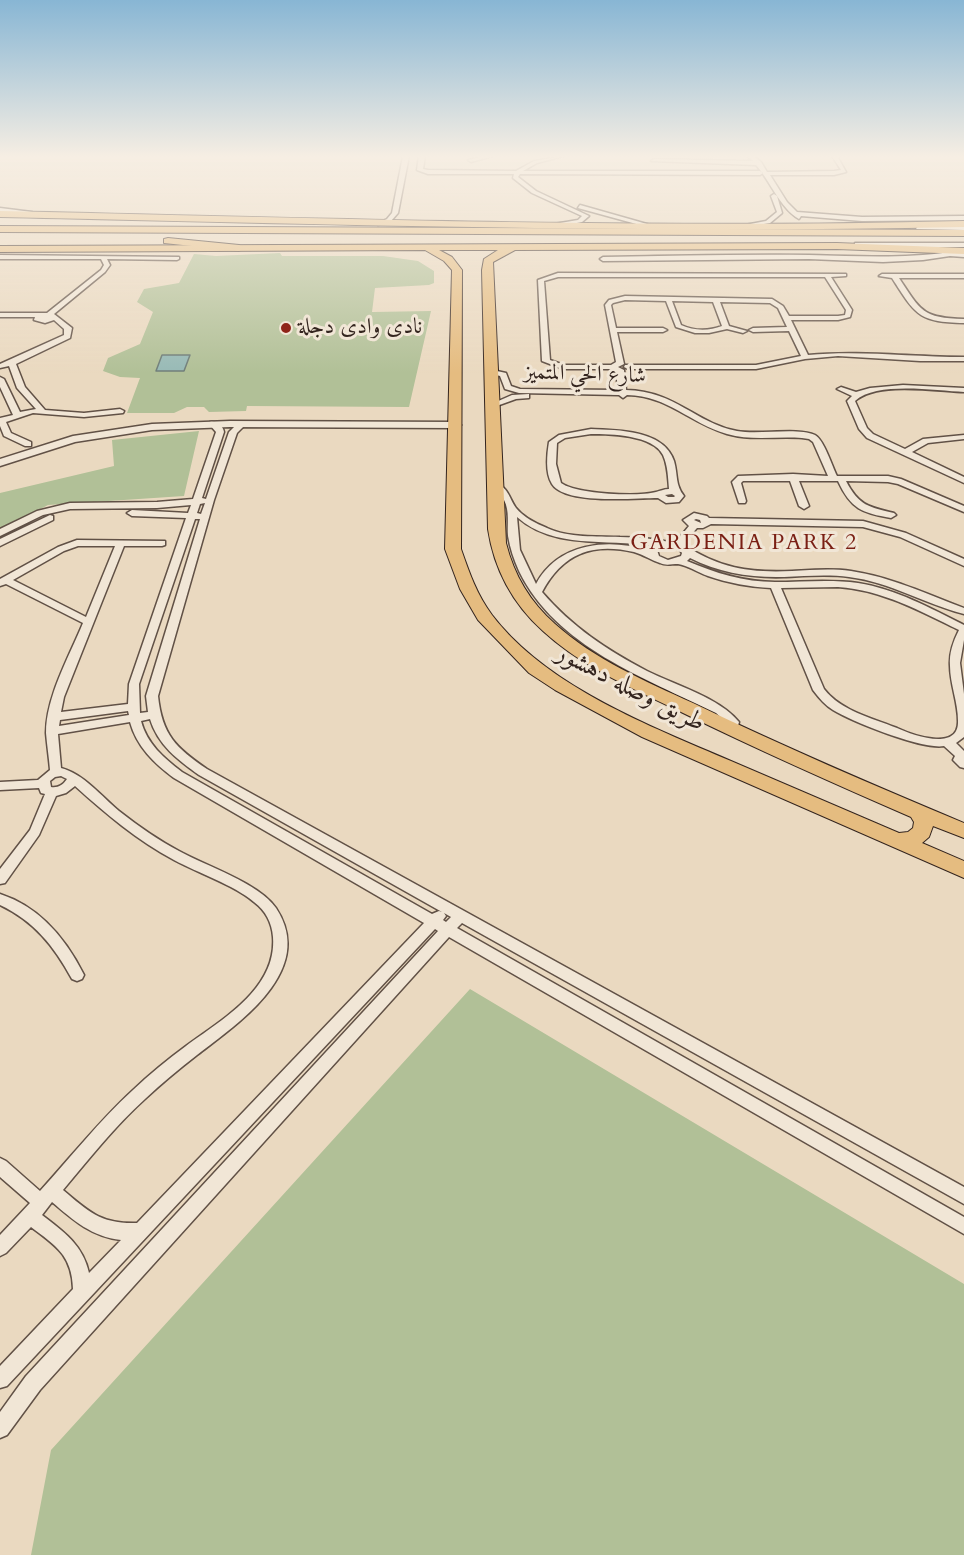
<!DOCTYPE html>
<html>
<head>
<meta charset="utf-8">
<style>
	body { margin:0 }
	canvas { display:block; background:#ead9c0 }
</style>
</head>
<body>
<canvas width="964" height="1555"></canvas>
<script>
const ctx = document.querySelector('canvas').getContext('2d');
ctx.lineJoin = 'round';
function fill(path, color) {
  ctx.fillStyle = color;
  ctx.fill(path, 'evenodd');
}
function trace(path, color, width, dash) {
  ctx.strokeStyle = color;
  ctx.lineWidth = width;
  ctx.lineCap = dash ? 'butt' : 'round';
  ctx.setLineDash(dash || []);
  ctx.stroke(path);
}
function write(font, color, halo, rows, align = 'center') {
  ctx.font = font + ' Cardo,Amiri,serif';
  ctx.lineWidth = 6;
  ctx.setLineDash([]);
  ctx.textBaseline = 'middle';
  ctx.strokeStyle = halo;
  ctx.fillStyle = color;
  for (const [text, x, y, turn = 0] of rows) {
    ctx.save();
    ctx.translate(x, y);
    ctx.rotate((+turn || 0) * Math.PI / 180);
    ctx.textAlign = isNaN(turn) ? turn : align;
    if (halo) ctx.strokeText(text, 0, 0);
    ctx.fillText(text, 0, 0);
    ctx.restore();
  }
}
fill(new Path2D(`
	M280,253L282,256H383L418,261L434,271V283L429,285L375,288L372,312L431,311L409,407L247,406L246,411L209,412L204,407H187L174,413H127L140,378L120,377L103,371L108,358L140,344L153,312L137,302L144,289L179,283L194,254L216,256Z
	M199,431L184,496L48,505L0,530V493L114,466L112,440Z
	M470,989L964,1284V1555H31L51,1450Z`), '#b1c097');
const water = new Path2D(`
	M162,355H190L184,371H156Z`);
fill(water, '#98bab6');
trace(water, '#707e79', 1.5);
const minor = new Path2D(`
	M403,156H409L398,213L391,221L378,225V223L387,219L392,213Z
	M419,156H425L423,169L428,170L516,171L534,161L564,156L537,163L523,171H760L763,173L760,175L520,174L518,177L536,191L589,216L582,222L556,227L554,224L578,220L582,216L532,193L513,178L514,174H428L417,170Z
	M485,156H493L471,162L468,160Z
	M747,156H753L761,162L767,172L834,171L841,170L832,156H837L846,172L834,175H770L787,202L797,212L862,217L964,216V220L862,221L801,216L799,219C780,208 771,182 756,165L651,161L654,159L753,161Z
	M774,194L777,196L782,213L770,223L745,227V225L766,221L777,212L771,196Z
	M580,205L654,226L651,228L578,208Z
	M0,208L32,212L35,214L32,216L0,212Z
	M950,252L964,253V257L950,256L923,260L883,262L809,259L603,261L600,259L603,257C672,256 740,254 809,255C858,256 901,259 950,252Z
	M0,255L179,257V259L177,260L107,259L110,265L105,272L54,314L72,328L70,338L16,364L25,387L45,410L84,413L120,409L124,411L123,413L84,417L33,413L6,422L11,433L31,442V446H25L4,436L0,426V418L13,415L0,387V377L4,379L20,412L36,409L17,388L9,366L0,368V364L64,335V329L54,320L45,323L34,320L35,317H0V313H47L101,270L104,265L101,259H0Z
	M558,273L846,274V276L831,277L852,310L850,317L838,320H791L808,355C859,350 912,357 964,357V361H920L838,356L805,359L756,369H628L624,367L625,365H756L801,356L789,331L753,332L749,330L753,328L787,327L778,308L770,303L720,302L729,326L747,331L743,333L727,329L709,333H695L676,327L666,301L625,300L613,303L611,305L616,328H663L667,330L663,332H617L624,364L618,367L624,370L626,390C676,391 695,423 737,431C759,435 798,427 815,435C824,440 832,466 837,476H888L901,479L964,506V512L898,484L888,482L846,481C859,506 869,507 894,513L896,515L891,518C862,513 851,509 838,481H799L809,506L804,509L799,506L790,481H743L741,483L746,501L745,503H739L732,482L738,476L793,474L828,476L813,442L809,439L802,438C777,436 751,441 727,434C689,423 669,396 627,395L623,398L619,395L519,393L505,389L500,376L488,373V369L506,373L511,386L520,389L618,390L616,371L612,369H563L542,361L538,280ZM558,277H825L846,310L845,315L838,316H789L783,306L772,299L625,296L609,300L605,305L616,362L611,365H564L550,360L544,281ZM672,301L713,302L722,326C709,331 694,331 681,325Z
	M964,274V278H899C921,311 922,318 964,319V323C918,322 916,315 892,278L879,276L882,274Z
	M903,385L964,388V392C936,391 877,381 855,401L867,428L873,434L905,449L923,439L964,435V439L928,443L912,452L964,477V483L867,438L859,429L847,401L852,396L837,389L841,387L856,392L870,388Z
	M529,394V398L516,399L491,408L487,406L512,395Z
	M210,422C217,421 223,426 224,432L202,498L206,499L229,432L239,422L246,424L237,433L214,500L158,696C162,735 176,748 207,769L964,1187V1204L462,923L457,928L964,1217V1234L449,937L40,1390L7,1435L0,1438V1412L26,1376L438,931L435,929L7,1386L0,1388V1366L73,1289C72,1255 56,1246 31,1227L6,1253L0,1256V1235L30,1203L0,1177V1158L6,1161L40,1191C71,1157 99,1121 133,1090C150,1074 167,1060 186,1046C221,1020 277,989 273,937C272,923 266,911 254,902C234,885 198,873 174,860C137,840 106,814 75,786L66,793L56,796L39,835L5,883L0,884V869L30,830L45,794L41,793L39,788L0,790V782L38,780L50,770C49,758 47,745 46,733C46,697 69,657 83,623L6,584L0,586V579L58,547L77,540L165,541V545L162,546H124L64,697L61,712L128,704L129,684L186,518L132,516L127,513L132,510L188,513L191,505L157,508L70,509L43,515L0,536V529L37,511L70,503L157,502L193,499L216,432L209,424ZM205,503L201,514L197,513L200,504ZM195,519H200L146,696L148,712L140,713L139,684ZM78,546H115L86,617L13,580L64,551ZM128,711L129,715L59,726L60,720ZM150,719C158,745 178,760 199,775L442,912L439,911L432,914L182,772C164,758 147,744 141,721ZM130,722C137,747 154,763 174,778L424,923L137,1223C101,1224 89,1212 63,1190C89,1159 115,1126 145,1099C162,1083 179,1069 197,1055C239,1023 317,970 276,908C259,883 206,866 179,851C158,840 138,826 119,811C101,796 84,774 61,768L58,734ZM61,776L67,779C63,785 58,788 51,787L50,781L55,777ZM444,913L451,917L446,922L443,920L446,916ZM52,1202C73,1220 92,1237 121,1240L89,1273C83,1245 63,1231 42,1215Z
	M591,429C618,430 664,430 674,461C678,475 675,485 684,496L679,502L666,503L658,498C635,498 565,505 552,484C545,473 547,454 549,442L559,435ZM591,434C611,434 653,435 663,455C668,466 668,478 669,489C664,489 660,491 656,492C637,497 576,494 561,483L556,464L557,443L565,438ZM672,494L675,496L674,497H668L665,495Z
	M493,481C509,488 508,496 516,508C523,517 537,524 547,528C569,538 596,536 620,537C638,537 657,539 675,543L689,526L683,520L694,513L707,516L709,518L863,521L906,533L964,559V566L900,537L863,527L711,524L703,528H697L683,544C718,568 749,573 792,571C811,570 831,568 851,571C891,577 927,594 964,608V614C925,604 890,582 849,577C828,574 806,576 784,577C752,578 719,573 690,558L687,561C715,573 744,582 775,582C803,582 831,579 858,583C896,589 930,608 964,625V640L960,663L964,694V737L956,743L964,751V768L960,767L953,760L955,756L944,746C923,750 853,722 833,710C825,705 819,698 813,690L771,588C750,587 728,583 708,576C699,573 687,565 678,564C671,564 666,566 660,563C651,560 644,555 634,552C592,542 562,554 542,592C572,627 607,650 647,671C675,685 720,698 739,722L736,733H728L727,723L716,713C645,678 556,647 519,571C514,560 510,548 508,536C507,525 510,511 504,500C501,493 494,490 489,484ZM517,517C554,550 606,538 651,546L647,550C607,538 558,543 536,584L520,550ZM696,519L700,520L701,523L694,520ZM664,546L679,549L682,553L681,556L668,560L659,556L657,550ZM838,587C882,590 920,611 959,630C953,642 949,653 950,666C950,684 958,702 958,721C959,752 912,735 897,728C872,718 841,711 824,689L781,588Z
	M50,515L53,516V520L0,546V539Z
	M0,894C40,907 66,939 84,975L82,979L77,981L72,979C54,946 34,921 0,905Z`);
const tertiary = new Path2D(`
	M919,225L964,226V230L916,229Z
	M855,243H964V247H855Z
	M230,421L456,422L461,425L456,428L230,427L152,430L75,442L0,466V459L73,436L152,424Z`);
const primary = new Path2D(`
	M0,211C321,218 643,229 964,221V227C643,234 321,224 0,217Z
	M837,243L964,248V254L837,249L515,250L493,262L506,543C514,575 530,602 555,624C595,660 645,681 693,703C782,746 873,785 964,823V838L933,826L929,837L922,843L964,861V878L642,737L555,690L529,673L478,620L460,589L445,549L452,270L444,261L425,250L0,252V246ZM439,250H498L484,259L482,270L488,529C494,569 513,604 543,631C582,667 632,688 679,711C756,749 833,783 911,817L914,822L913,828L908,832L899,833C843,809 787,785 731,761C650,726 547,687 492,615C477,595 469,572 461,549L462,270L452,257Z`);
const trunk = new Path2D(`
	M0,226L964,230V236L0,232Z
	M168,238L239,245L244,248L239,251L164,243V239Z`);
trace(minor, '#615146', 3);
trace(tertiary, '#615146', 3);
trace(primary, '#33241e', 2);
trace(trunk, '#33241e', 2);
fill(minor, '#f1e6d6');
fill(tertiary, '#f1e6d6');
fill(primary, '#e5bc80');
fill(trunk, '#e5bc80');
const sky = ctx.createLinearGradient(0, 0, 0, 373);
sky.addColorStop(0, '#88b6d4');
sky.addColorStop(0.42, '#f6eee3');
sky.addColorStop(1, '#f6eee300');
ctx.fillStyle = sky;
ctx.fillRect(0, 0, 964, 373);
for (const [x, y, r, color] of [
	[286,328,6,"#8f2418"]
]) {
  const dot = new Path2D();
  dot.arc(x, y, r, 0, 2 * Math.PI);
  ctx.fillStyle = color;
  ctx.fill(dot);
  trace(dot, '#f1e6d6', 2);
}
write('22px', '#33241e', '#f1e6d6', [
	["نادى وادى دجلة",298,328]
], 'left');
write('22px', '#33241e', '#f1e6d6', [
	["شارع الحي المتميز",585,375,2]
]);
ctx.letterSpacing = '1.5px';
write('22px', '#7a1f14', '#f1e6d6', [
	["GARDENIA PARK 2",744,544]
]);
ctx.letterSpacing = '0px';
write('26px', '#33241e', '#f1e6d6', [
	["طريق وصله دهشور",630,689,27]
]);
</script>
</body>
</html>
